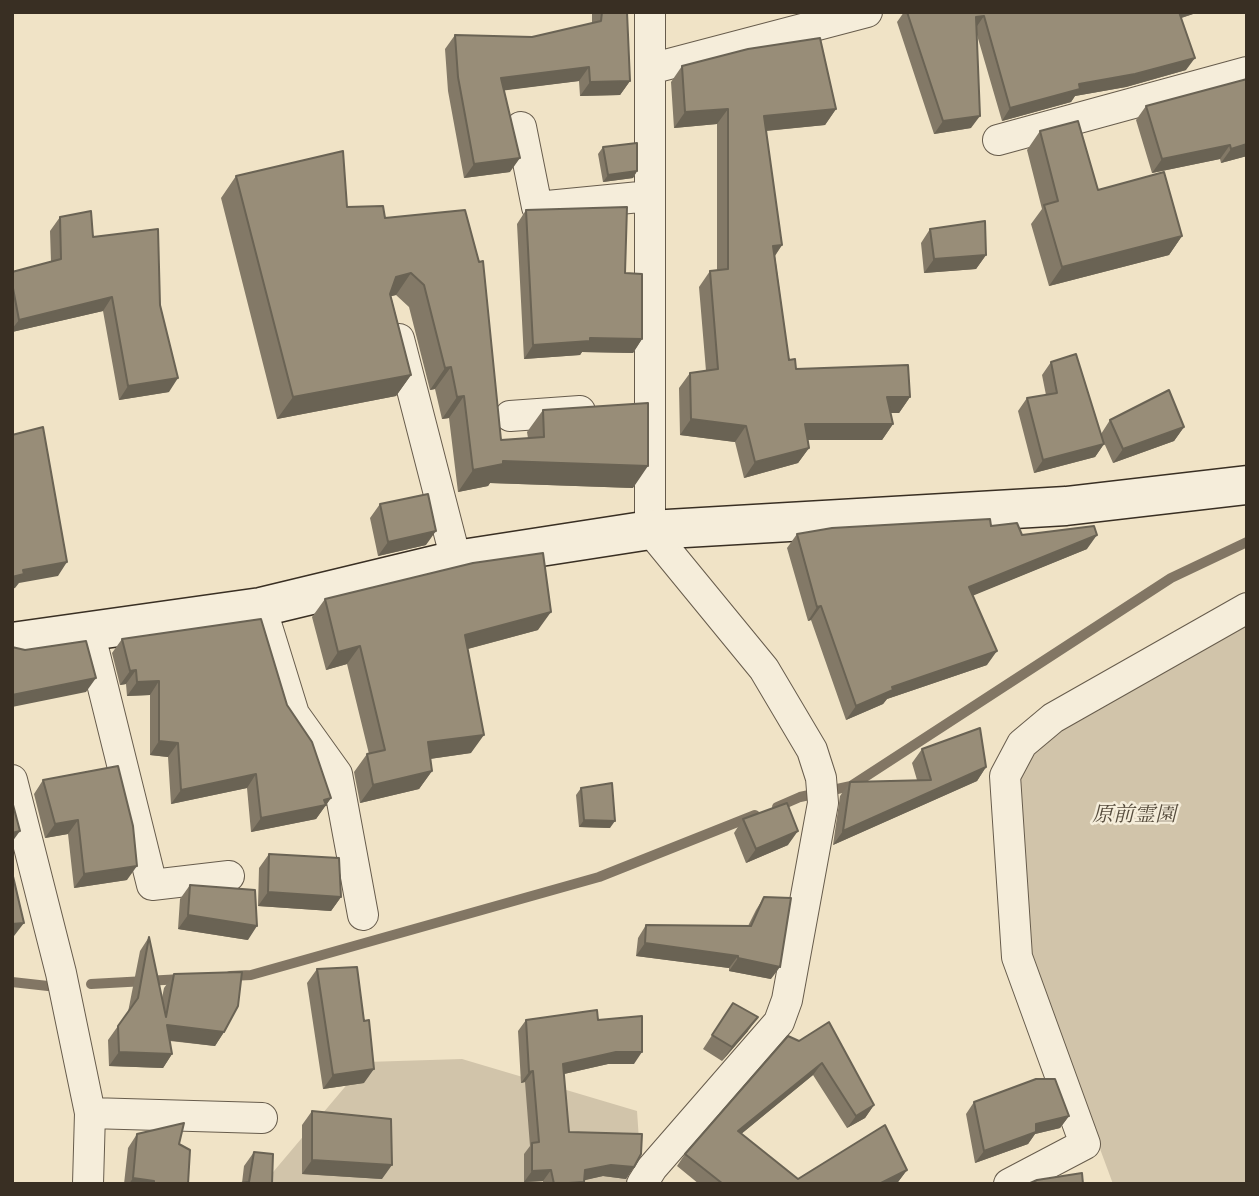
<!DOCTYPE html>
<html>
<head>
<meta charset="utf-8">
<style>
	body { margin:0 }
	#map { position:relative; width:1259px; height:1196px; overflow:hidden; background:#f0e3c6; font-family:"IM FELL English",serif }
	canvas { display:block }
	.frame { position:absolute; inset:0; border:14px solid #392f23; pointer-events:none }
</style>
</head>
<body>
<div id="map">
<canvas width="1259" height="1196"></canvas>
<div class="frame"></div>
</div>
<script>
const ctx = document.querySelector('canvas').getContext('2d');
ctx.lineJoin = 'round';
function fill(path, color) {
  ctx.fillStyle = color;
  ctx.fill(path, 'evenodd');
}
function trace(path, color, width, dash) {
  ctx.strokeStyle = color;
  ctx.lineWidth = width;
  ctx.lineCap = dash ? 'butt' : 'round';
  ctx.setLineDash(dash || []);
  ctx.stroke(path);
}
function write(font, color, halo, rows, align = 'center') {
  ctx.font = font + ' "IM FELL English","Noto Serif JP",serif';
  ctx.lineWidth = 5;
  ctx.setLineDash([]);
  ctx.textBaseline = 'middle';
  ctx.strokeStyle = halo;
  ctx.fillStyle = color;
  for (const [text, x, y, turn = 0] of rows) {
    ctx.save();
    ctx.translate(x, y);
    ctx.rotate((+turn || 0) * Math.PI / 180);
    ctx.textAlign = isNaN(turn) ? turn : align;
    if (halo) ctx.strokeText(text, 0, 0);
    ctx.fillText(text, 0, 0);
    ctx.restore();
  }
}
fill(new Path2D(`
	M1247,616V1184H1113L1029,957L1019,781L1029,749Z
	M462,1059L637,1111L642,1184H263L366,1062Z`), '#d1c4aa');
trace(new Path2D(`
	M777,807L800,797L851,786L1171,578L1247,542
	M230,976L251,975L599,877L755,815
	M12,982L48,986
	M91,984L182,979`), '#827664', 10);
const street = new Path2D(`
	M650,69L867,12
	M521,127L537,207L650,196
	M998,140L1247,72
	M399,339L456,560
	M510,416L580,411
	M261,607L294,714L337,774L363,915
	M89,631L152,885L229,876
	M12,780L61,973L90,1113L88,1184
	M90,1113L262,1118
	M642,1184L652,1168L779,1022L787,1000L823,803L821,778L812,750L764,669L650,530V12
	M1009,1184L1085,1144L1017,957L1005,776L1022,744L1053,718L1247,608`);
const secondary = new Path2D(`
	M12,642L261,607L456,560L650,530L1066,506L1247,485`);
trace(street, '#675c4c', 32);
trace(secondary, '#392f23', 41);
trace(street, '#f5edda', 30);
trace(secondary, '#f5edda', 38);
fill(new Path2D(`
	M592,12H627L630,81L620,95L580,96L579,81L504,90L510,172L464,178L448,91L445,49L455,35L532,37L592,24Z
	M904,12H1199L1181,18L1186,70L1126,87L1075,96L1071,102L1002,121L977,35L971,128L934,134L897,22Z
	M682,66L836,109L825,125L766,131L782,245L775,256L789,360L796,369L910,397L899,413H890L893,424L882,440H807L809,448L798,463L744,478L735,442L680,435L679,388L690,373L706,371L699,287L710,271L717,270V124L674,128L671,82Z
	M1247,79V156L1221,163L1220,159L1152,173L1136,120L1146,106Z
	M1040,131L1098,190L1182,236L1169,255L1049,286L1031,224L1042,209L1027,150Z
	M603,147L637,171L633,178L603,182L598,154Z
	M236,176L385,218L465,210L501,440L528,438L527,432L543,410L633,488L490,483L488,486L458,492L449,418L442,419L435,389L430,390L409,307L396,295L391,296L411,375L396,396L277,419L221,198Z
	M526,210L625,273L642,339L633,353L582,352L580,355L524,359L517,224Z
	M60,217L93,237L160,305L169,392L119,400L103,311L12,332V272L51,262L50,231Z
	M930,229L986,255L976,269L924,273L921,243Z
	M1051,362L1101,434L1110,420L1184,427L1174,441L1113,463L1101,436L1104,444L1095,457L1034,473L1018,411L1027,398L1046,395L1042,375Z
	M380,504L426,545L378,556L370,518Z
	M991,526L1022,535L1087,549L973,595L987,665L887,699L883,704L846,720L811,620L808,621L787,548L797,534Z
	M325,599L538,630L468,649L471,753L430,759L432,771L419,789L360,803L354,772L367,754H369L347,664L326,670L312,617Z
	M122,639L287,705L331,798L316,819L251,832L247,788L171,804L168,757L150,755V695L127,696L126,684L120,685L112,653Z
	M922,749L986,767L977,781L833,845L840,796L850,782L917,780L912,763Z
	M118,766L127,880L74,888L68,834L45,838L34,794L43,780Z
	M581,788L610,828L579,827L576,795Z
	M743,819L788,845L746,863L734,833Z
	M269,854L341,897L331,911L258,906L259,868Z
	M190,885L248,940L178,929L180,899Z
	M764,897L771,979L729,971V968L636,956L638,938L646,925L748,926L756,910Z
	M149,937L162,998L164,988L174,974L224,1032L215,1046L170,1041L172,1054L163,1068L109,1066L108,1040L128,1012L140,951Z
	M317,969L364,1083L323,1089L307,983Z
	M733,1003L748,1031L722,1061L703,1049Z
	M526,1020H598L634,1064H608L564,1074L569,1132L634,1167L626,1179L603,1176L584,1180L583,1184H543V1181L524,1182V1154L530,1146L525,1082L521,1083L518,1031Z
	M788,1036L874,1105L865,1118L847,1128L813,1075L741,1134L798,1179L907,1170L898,1182L895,1184H699L677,1166L685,1154Z
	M974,1102L1069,1116L1060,1128L1035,1134L1028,1144L975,1163L966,1114Z
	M312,1111L382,1179L302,1174V1125Z
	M137,1134L179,1144L188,1184H124L128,1148Z
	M254,1152L272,1184L242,1183L244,1166Z`), '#837967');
fill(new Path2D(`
	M1176,12H1199L1169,22Z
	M984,16L975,29L976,17Z
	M1195,58L1186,70L1126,87L1075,96L1071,102L1002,121L1010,108L1079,84Z
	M589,67L579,81L492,92L501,78Z
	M630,81L620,95L580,96L590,82Z
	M728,109L717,124L674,128L685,112Z
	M836,109L825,125L753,132L764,116Z
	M980,116L971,128L934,134L943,121Z
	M1247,144V156L1221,163L1231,149Z
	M1230,145L1220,159L1152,173L1162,159Z
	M520,158L510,172L464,178L474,164Z
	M637,171L633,178L603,182L608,175Z
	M1182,236L1169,255L1049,286L1062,267Z
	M782,245L771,261L773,246Z
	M986,255L976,269L924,273L934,259Z
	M411,273L396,295L380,299L396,277Z
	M112,297L103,311L12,332V329L19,320Z
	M590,338L642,339L633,353L582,352L580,355L524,359L533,345Z
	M451,367L435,389L430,390L445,368Z
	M411,375L396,396L277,419L293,397Z
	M178,378L169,392L119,400L128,386Z
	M464,396L449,418L442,419L457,397Z
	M887,397H910L899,413H876Z
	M691,419L746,426L735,442L680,435Z
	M805,424H893L882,440H794Z
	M1184,427L1174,441L1113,463L1123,449Z
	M1104,444L1095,457L1034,473L1043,460Z
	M809,448L798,463L744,478L755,462Z
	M503,461L648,466L633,488L490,483L488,486L458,492L473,470Z
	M436,531L426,545L378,556L388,542Z
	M1097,535L1087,549L960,601L969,587Z
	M67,562L58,576L19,583L15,588L12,589V577L23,570Z
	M821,606L811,620L808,621L817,607Z
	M551,612L538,630L452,653L465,635Z
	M360,646L347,664L326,670L338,652Z
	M997,651L987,665L887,699L883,704L846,720L856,706L892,687Z
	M136,670L126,684L120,685L130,671Z
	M96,678L86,692L12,707V695Z
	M159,681L150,695L127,696L137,682Z
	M484,735L471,753L415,761L428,742Z
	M159,741L178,743L168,757L150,755Z
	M986,767L977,781L833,845L843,831Z
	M432,771L419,789L360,803L373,785Z
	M256,774L247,788L171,804L181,790Z
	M331,798L316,819L251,832L261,818Z
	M78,820L68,834L45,838L55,824Z
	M584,820L615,821L610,828L579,827Z
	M20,831L12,842V833Z
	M798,831L788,845L746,863L756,849Z
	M137,866L127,880L74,888L84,874Z
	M268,892L341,897L331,911L258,906Z
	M188,915L257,926L248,940L178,929Z
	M24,923L14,936L12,937V924Z
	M645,943L738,956L729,968L636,956Z
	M738,958L780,967L771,979L729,971Z
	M758,1017L748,1031L722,1061L732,1047Z
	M167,1025L224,1032L215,1046L158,1039Z
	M119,1052L172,1054L163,1068L109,1066Z
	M616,1052H642L634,1064H608L555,1076L563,1064Z
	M822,1063L813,1075L729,1144L738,1131Z
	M374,1069L364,1083L323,1089L333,1075Z
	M533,1071L525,1082L521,1083L529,1072Z
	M874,1105L865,1118L847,1128L856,1116Z
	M1069,1116L1060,1128L1035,1134L1028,1144L975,1163L984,1151L1036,1124Z
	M312,1160L392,1165L382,1179L302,1174Z
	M611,1165L634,1167L626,1179L603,1176L577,1182L585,1170Z
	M551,1170L543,1181L524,1182L532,1171Z
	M907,1170L898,1182L895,1184H879Z
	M133,1178L154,1181L153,1184H129Z`), '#6a6354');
const building = new Path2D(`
	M602,12H627L630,81L590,82L589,67L501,78L520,158L474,164L458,77L455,35L532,37L601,21Z
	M907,12H1179L1195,58L1135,74L1079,84L1080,89L1010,108L984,16L976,17L980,116L943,121Z
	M820,38L836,109L764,116L782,245L773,246L789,360L795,359L796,369L908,365L910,397H887L893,424H805L809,448L755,462L746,426L691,419L690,373L718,369L710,271L728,269V109L685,112L682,66L748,49Z
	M1247,79V144L1231,149L1230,145L1162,159L1146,106Z
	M1078,121L1098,190L1164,172L1182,236L1062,267L1044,205L1058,201L1040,131Z
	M637,143V171L608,175L603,147Z
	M343,151L347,207L383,206L385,218L465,210L479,262L483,261L501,440L544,437L543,410L648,403V466L503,461V464L473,470L464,396L457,397L451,367L445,368L424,285L411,273L396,277L390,294L411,375L293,397L236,176Z
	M627,207L625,273L642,274V339L590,338V341L533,345L526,210Z
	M91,211L93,237L158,229L160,305L178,378L128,386L112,297L19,320L12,283V272L61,259L60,217Z
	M985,221L986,255L934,259L930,229Z
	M1076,354L1104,444L1043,460L1027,398L1057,393L1051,362Z
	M1169,390L1184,427L1123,449L1110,420Z
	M43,427L67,562L23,570L24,574L12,577V435Z
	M428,494L436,531L388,542L380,504Z
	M990,519L991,526L1017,523L1022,535L1094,526L1097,535L969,587L997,651L892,687L893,690L856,706L821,606L817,607L797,534L832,528Z
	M543,553L551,612L465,635L484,735L428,742L432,771L373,785L367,754L385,750L360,646L338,652L325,599L473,563Z
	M261,619L287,705L312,742L331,798L324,800L326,805L261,818L256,774L181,790L178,743L159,741V681L137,682L136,670L130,671L122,639Z
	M86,641L96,678L12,695V647L25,650Z
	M980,728L986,767L843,831L850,782L931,780L922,749Z
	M118,766L133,826L137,866L84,874L78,820L55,824L43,780Z
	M612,783L615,821L584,820L581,788Z
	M12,801L20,831L12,833Z
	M787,803L798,831L756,849L743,819Z
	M269,854L339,858L341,897L268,892Z
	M12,872L24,923L12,924Z
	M190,885L255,890L257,926L188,915Z
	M764,897L791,898L780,967L738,958V956L645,943L646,925L751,926Z
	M149,937L166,1017L174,974L242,972L238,1006L224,1032L167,1025L172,1054L119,1052L118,1026L138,998Z
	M357,967L364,1021L369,1020L374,1069L333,1075L317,969Z
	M733,1003L758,1017L732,1047L712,1035Z
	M597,1010L598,1020L642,1016V1052H616L563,1064L569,1132L642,1134L641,1154L634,1167L611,1165L585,1170L584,1182L554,1184L551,1170L532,1171V1143L539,1142L533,1071L529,1072L526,1020Z
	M829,1022L874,1105L856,1116L822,1063L738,1131L798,1179L885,1125L907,1170L879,1184H723L685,1154L788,1036L799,1041Z
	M1036,1079H1055L1069,1116L1036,1124V1132L984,1151L974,1102Z
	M312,1111L391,1119L392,1165L312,1160Z
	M184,1123L179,1144L190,1150L188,1184H154V1181L133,1178L137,1134Z
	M254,1152L273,1154L272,1184H233L249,1182Z
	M1082,1173L1083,1184H1028L1037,1180Z`);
fill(building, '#988d78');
trace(building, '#6a6354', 2);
write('italic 21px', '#574d3e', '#f5edda', [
	["原前霊園",1134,817]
]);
</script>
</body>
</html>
